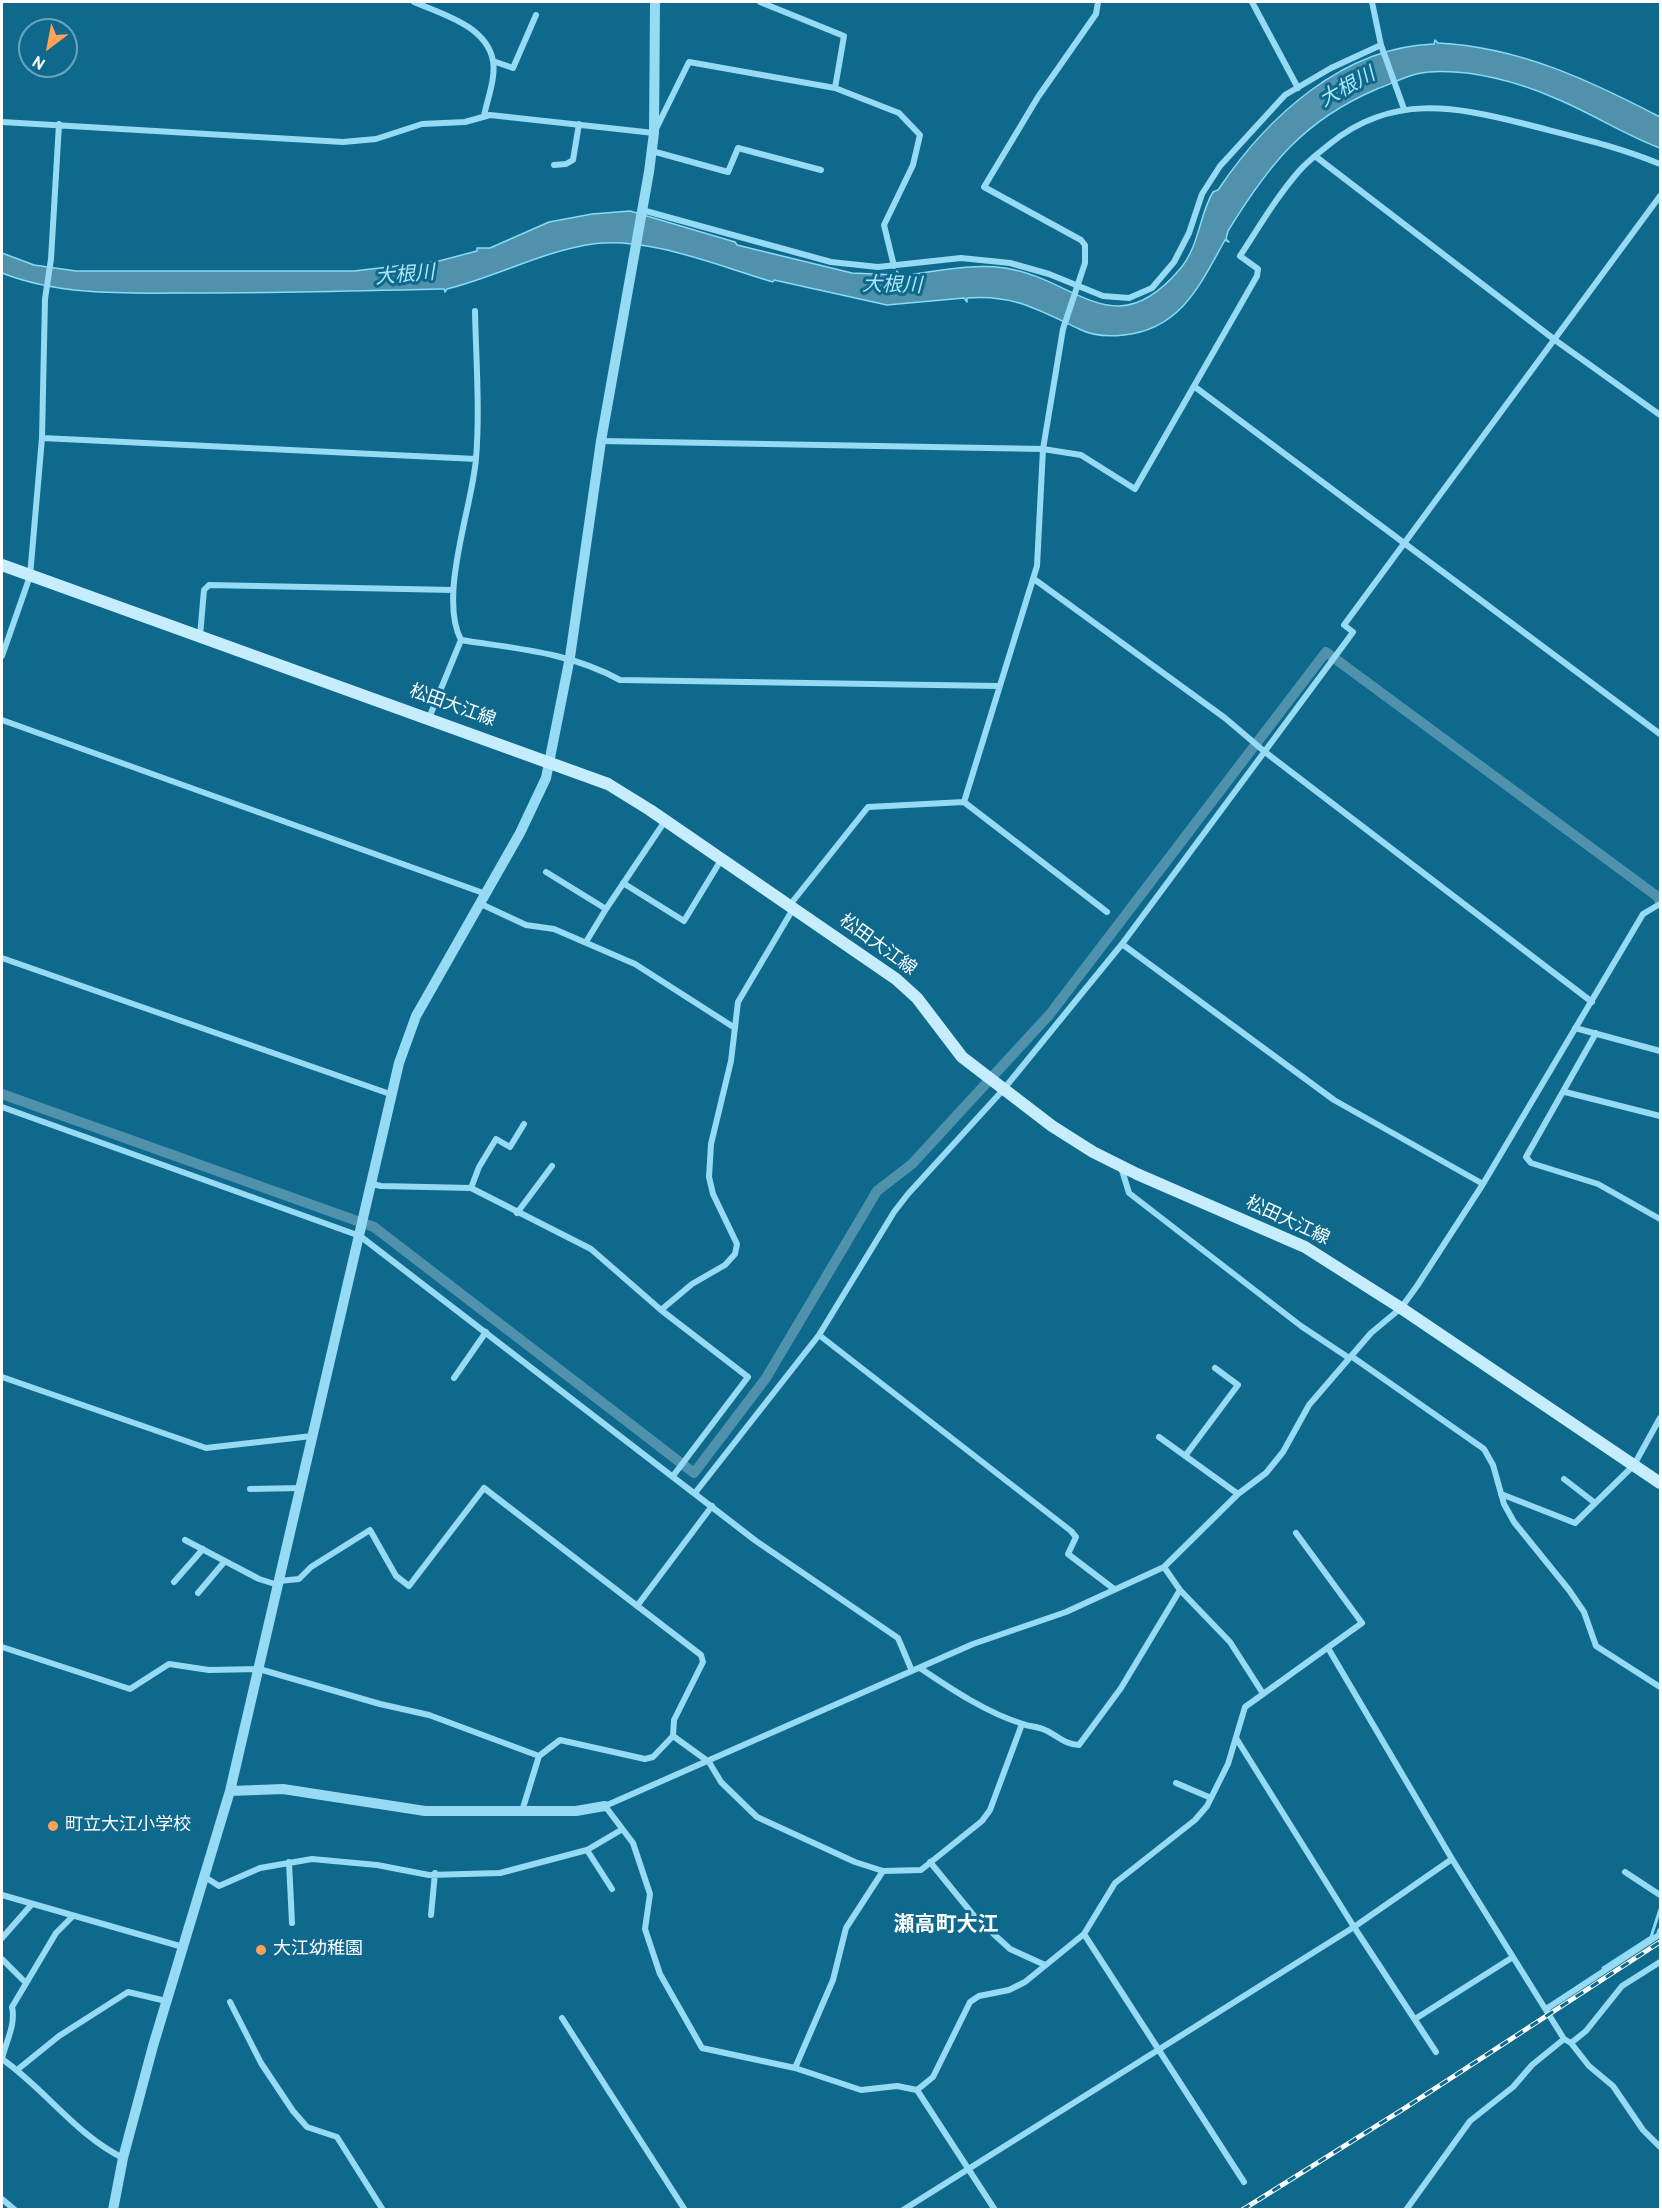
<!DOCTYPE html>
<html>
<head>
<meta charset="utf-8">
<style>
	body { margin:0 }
	#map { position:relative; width:1662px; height:2211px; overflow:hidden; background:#0f698d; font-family:Overpass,sans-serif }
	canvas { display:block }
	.frame { position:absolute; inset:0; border:3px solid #fff; pointer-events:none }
	.north { position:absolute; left:18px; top:18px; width:60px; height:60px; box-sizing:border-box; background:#0f698d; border:2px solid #6fa5bb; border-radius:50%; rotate:212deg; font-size:16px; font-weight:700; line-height:24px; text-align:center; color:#fff }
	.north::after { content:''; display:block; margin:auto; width:21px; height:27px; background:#ffa158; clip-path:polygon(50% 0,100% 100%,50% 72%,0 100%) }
</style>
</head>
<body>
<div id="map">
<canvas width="1662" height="2211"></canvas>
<div class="frame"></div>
<div class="north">N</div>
</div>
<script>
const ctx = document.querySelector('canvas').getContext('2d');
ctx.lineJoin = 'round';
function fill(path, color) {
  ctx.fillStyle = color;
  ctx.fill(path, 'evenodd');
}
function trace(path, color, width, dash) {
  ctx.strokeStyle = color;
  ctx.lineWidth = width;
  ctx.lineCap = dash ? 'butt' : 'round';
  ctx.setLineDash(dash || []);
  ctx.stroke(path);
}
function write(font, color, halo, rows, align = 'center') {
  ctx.font = font + ' Overpass,"Noto Sans JP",sans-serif';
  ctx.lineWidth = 6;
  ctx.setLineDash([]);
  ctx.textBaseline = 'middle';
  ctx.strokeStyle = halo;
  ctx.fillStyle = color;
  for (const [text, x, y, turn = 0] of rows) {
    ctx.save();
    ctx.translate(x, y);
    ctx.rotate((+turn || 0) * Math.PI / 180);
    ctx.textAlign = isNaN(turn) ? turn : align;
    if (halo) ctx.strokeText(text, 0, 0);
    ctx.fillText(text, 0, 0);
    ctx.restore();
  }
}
const water = new Path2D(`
	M1435,40L1438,43C1519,47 1589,80 1660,117V148C1625,135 1593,114 1557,99C1519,82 1471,69 1429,72C1411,73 1394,83 1377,89C1304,120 1269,164 1228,231L1226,239L1229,242L1225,240C1200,285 1181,329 1124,335C1108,337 1093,336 1079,329C1039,310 1013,294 967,298V302L964,298L887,305L774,280L773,282C718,266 643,234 586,245C537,254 495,277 447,289L445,292L444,289C361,291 279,293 196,293C132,293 63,297 2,273V253L34,265L76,271H354L439,261L477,251V248H490L549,222L592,214L630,211L735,242L737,245L852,273L896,275L897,271L900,276C934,272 971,263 1005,268C1077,279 1114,347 1180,269C1200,245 1199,215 1213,192L1218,190C1267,117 1343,47 1434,44Z`);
fill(water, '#5092ac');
trace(water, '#88daf7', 1.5);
trace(new Path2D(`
	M1603,1968L1651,1937L1660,1909`), '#88daf7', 3);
trace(new Path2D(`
	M2,1094L374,1227L694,1473L766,1378L877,1191L912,1164L1050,1014L1326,652L1658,897L1660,903`), '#5092ac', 10);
trace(new Path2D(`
	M414,2C442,14 487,26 493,61C496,78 487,100 484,116
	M760,2L844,36L835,88
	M1252,2L1298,88
	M1372,2L1381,45L1404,109
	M493,61L513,68L536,15
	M2,122L343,142L376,139L422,124L465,122L490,115L654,133L689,62L835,88L899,113L920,135L913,165L884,225L894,266
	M652,151L728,172L738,148L821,170
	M1315,156L1555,340L1660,415
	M554,165L566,164L573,160L579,124
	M642,210L831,262L878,267L961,258L1010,263L1049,274L1103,296L1129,298L1152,288L1174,262L1189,233L1202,194L1220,166L1285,95L1331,68L1381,45
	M475,311C476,360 480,410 476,459C472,508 438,596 461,640C517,649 569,652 620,680L998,686
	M1195,387L1660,734
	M42,438L476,459
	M601,441L1043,449L1081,455L1135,489L1257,276L1258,269L1240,256C1259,227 1277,196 1300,170C1309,160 1320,152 1331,143C1392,94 1454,106 1525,124C1571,136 1617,146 1660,164
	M1034,579L1225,718L1265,752L1592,1002
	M200,636L204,590L209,585L453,590
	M2,656L30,576L42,438L45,299L51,259L59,124
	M429,718L461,640
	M2,720L486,894
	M964,802L1037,566L1043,449L1063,329L1085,263V245L1081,240L984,187L1038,97L1096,14L1098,2
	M546,872L606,909L665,821
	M623,883L684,921L721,860
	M481,904L526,925L554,929L635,964L735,1028
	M789,906L868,807L964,802L1107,912
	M586,942L606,909
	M1122,944L1334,1100L1483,1184
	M2,958L390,1094
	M1575,1028L1660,1051
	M1596,1033L1526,1157L1531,1163L1598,1184L1660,1219
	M1565,1092L1660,1116
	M2,1107L360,1236L756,1541L898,1638L912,1671
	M1121,1167L1129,1193L1301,1326L1349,1358
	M372,1184L381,1186L471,1188L591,1249L661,1310L748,1377L673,1476
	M471,1188L479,1167L496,1139L510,1147L524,1124
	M517,1213L552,1166
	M661,1310L692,1284L725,1265L735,1254L737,1244L713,1194L709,1177L711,1144L731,1061L738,1002L793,909
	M819,1335L1071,1531L1076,1537L1068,1554L1114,1589
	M1351,1356L1484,1449L1493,1465L1504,1504L1514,1522L1569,1590L1584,1612L1596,1646L1660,1687
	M2,1377L206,1448L312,1436
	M454,1378L486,1332
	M1159,1437L1238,1494
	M1185,1456L1238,1385L1215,1368
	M1564,1479L1595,1503
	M250,1489L301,1488
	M695,1493L819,1335L894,1212L908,1194L1003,1090L1122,944L1348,639L1353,632L1344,625L1660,196
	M1501,1494L1575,1523L1634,1465L1660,1418
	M185,1540L259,1579L278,1585
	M1164,1567L1180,1590L1230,1642L1262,1692
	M279,1581L299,1579L311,1567L370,1530L396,1576L409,1586L484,1488L701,1655L703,1662L674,1720L673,1736L653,1757L645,1759L560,1740L539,1756
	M174,1582L203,1549
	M198,1593L225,1561
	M637,1606L712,1506
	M2,1647L130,1689L169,1664L209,1670L259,1669L380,1704L429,1715L539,1756L522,1811
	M1328,1648L1452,1859L1564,2039L1571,2043L1589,2066L1613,2086L1643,2130L1660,2147
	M920,1668C951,1689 987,1713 1023,1724C1030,1727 1038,1726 1045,1730C1057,1735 1065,1745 1079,1745L1121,1688L1180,1590
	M673,1736L709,1762L721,1782L757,1817L855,1862L883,1871L921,1870L982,1821L990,1810L1022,1724
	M1236,1738L1354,1927L1436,2052
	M1176,1783L1211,1798
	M587,1850L612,1889
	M289,1862L292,1923
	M930,1862L975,1917L1010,1949L1045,1965
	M1625,1872L1660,1895
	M205,1877L219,1886L260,1868L312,1859L377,1865L429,1875L500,1873L587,1850L621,1830
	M2,1895L183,1947
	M431,1915L435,1873
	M73,1916L56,1933L12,2007C16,2025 6,2041 2,2059C45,2089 75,2134 123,2158
	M1084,1934L1244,2182
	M2,1938L32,1904
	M2,1959L26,1983
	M230,2002L261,2063L293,2111L307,2127L337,2137L383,2210
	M1546,2009L1659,1935L1660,1931
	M562,2018L685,2210
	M1415,2019L1513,1957
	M1571,2043L1586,2031L1622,1986L1660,1962
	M795,2068L833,1980L846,1928L883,1871
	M17,2070L59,2036L128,1992L166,2001
	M917,2090L933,2077L970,2002L979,1996L1009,1990L1025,1982L1084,1934L1115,1883L1195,1820L1207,1806L1228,1764L1245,1707L1362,1623L1296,1533
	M2,2199L15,2210
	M903,2210L1354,1927L1452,1859
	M995,2210L917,2090L897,2086L861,2090L795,2068L702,2048L660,1974L645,1929L650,1894L633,1843L605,1806L973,1644L1066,1612L1164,1567L1238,1494L1266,1473L1283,1452L1309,1405L1371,1333L1401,1308L1417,1286L1483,1184L1643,914L1660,904
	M1406,2210L1470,2121L1513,2087L1532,2065L1564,2039`), '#96daf3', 6);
trace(new Path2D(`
	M230,1791L283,1789L425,1811H576L605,1806
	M113,2210L123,2158L153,2046L230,1791L399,1063L416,1016L520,833L546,778L570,657L601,441L649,172L654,133L655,2`), '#96daf3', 10);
trace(new Path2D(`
	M2,565L608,784L650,810L896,979L917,998L962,1057L1052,1126L1093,1152L1137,1174L1305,1247L1401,1308L1660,1483`), '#c5edfd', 12);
const rail = new Path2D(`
	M1242,2210L1405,2108L1660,1942`);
trace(rail, '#fff', 5);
trace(rail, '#0f698d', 3, [9]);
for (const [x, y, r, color] of [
	[53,1826,6,"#ffa158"],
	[261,1950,6,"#ffa158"]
]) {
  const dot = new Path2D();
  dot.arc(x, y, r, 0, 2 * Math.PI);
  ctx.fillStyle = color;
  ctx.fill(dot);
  trace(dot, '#0f698d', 2);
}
write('18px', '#fff', '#0f698d', [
	["松田大江線",452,707,20],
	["松田大江線",877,946,36],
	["松田大江線",1287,1222,25]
]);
write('18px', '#fff', '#0f698d', [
	["町立大江小学校",65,1826],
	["大江幼稚園",273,1950]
], 'left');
write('italic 20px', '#abe6fa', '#0f698d', [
	["大根川",1348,89,-29],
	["大根川",405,277,-5],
	["大根川",892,287,1]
]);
write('bold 21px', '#fff', '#0f698d', [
	["瀬高町大江",946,1927]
]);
</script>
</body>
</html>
